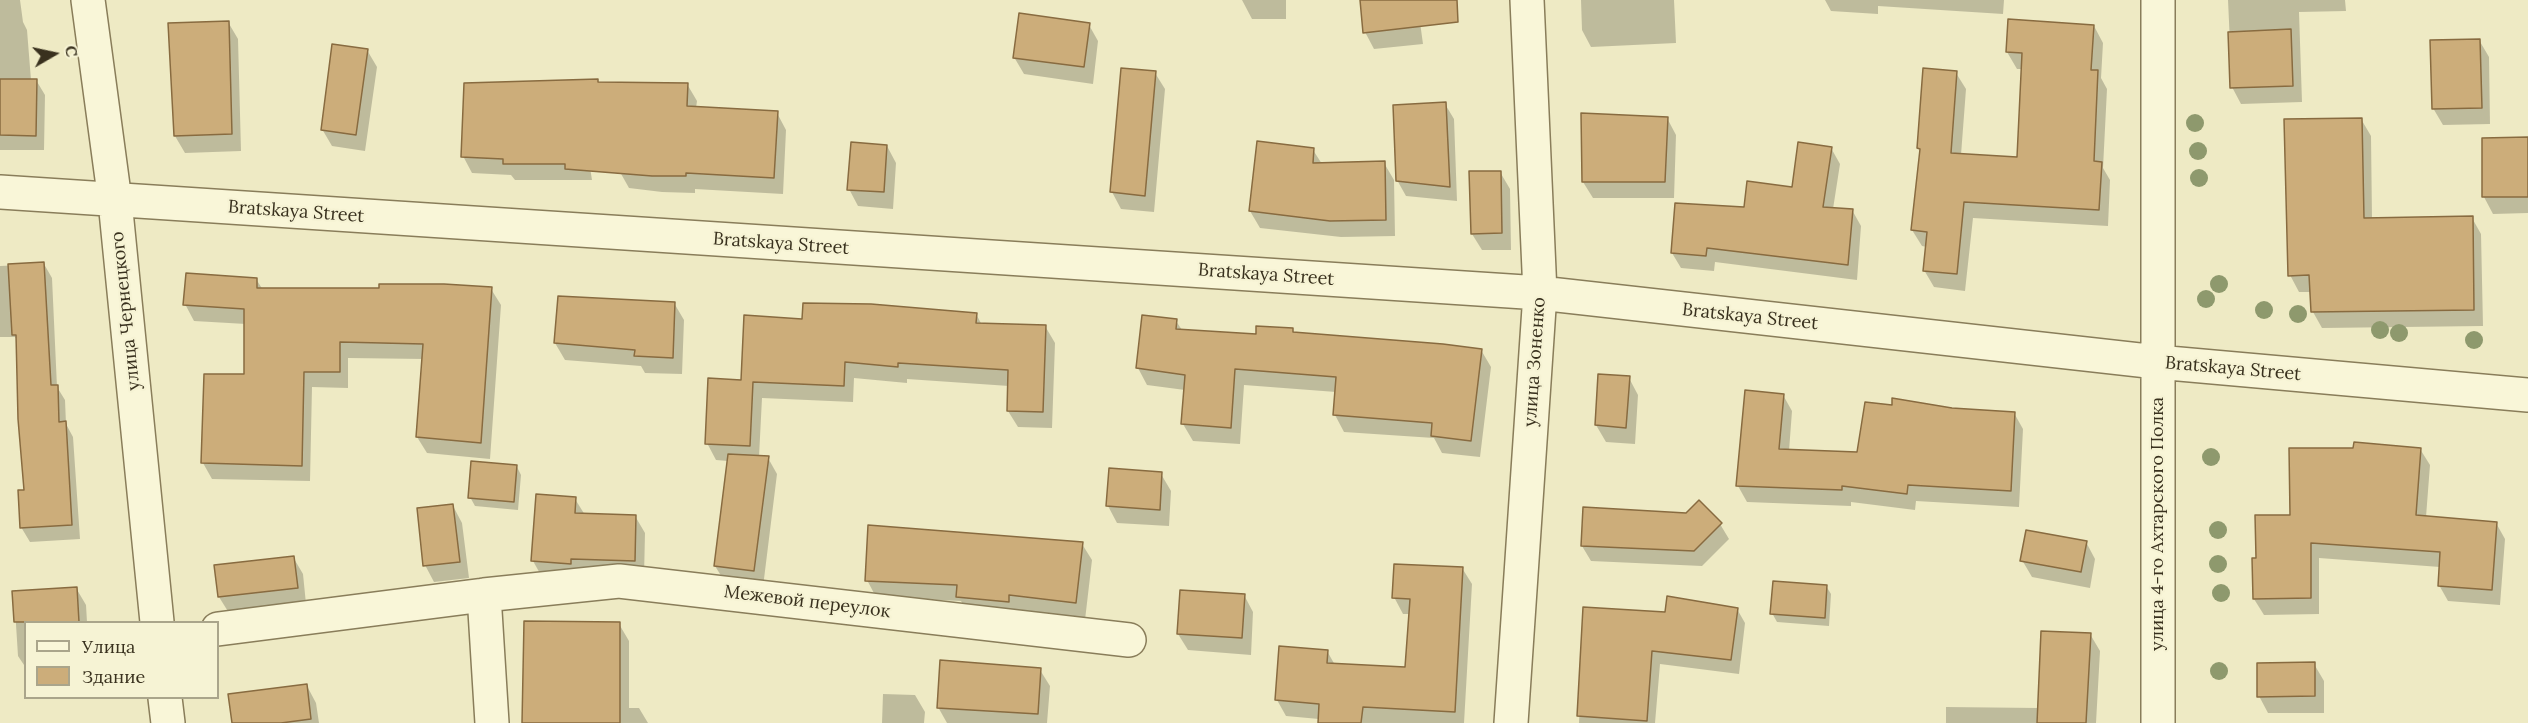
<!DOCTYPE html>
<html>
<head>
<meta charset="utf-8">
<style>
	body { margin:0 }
	#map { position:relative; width:2528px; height:723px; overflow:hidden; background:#eeeac4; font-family:Lora,serif }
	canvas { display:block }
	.legend { position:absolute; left:24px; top:621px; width:195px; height:78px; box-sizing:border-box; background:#f6f3d4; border:2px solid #aaa58b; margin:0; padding:8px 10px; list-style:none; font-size:18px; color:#39311e }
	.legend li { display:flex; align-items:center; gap:12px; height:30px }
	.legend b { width:30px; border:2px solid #aaa58b }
	.north { position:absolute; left:24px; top:24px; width:60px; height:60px; -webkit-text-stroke:4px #f6f3d4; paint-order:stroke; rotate:81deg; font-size:16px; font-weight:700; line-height:24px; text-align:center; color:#39311e }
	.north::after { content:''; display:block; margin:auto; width:21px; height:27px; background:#39311e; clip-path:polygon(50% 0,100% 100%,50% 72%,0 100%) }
</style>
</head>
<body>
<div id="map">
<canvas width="2528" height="723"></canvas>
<ul class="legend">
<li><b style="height:8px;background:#f9f6d8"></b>Улица</li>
<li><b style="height:16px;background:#ccad7a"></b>Здание</li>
</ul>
<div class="north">С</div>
</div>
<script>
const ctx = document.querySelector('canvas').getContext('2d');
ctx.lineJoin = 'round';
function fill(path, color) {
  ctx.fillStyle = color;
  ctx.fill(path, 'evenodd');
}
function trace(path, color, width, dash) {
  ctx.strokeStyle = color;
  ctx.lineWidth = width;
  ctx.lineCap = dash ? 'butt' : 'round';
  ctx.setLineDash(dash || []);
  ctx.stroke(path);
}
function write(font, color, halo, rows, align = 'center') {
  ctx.font = font + ' Lora,serif';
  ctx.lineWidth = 4.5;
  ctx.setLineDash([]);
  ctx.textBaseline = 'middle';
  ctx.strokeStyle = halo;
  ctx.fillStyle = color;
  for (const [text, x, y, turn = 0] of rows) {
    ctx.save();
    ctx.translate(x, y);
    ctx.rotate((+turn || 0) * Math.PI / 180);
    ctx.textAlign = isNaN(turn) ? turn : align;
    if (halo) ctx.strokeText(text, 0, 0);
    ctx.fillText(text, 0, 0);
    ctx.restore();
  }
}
fill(new Path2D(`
	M0,0H20L23,22L27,30L31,80H36L45,95L44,150H0Z
	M1242,0H1286V19H1252Z
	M1390,0H1411L1419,15L1423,44L1374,49L1365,32Z
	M1581,0H1674L1676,43L1591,47L1582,30Z
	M1825,0H2004L2003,14L1878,6V14L1831,11Z
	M2228,0H2345L2346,11L2299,12L2302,102L2241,104L2232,87Z
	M2010,21L2094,26L2103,43L2101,78L2107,89L2103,168L2110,180L2108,226L1973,218L1965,291L1934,287L1924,270L1927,247L1922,246L1912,230L1921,152L1919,148L1956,73L1966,89L1961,155L2019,158L2023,69H2017L2007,52Z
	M228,22L238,39L241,151L185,153L175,136Z
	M1089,25L1098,41L1093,84L1024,74L1014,57Z
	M2479,40L2489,57L2490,124L2443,125L2433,108Z
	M367,50L377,67L365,151L332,146L322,129Z
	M1155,73L1165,89L1154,212L1121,209L1112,192Z
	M687,84L697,101L696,108L777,113L786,130L783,194L695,189V193L662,192L629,188L620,172Z
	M579,98L592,180H515L511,175L472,173L463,156Z
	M1445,104L1454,119L1457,201L1406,196L1397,180Z
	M1667,118L1676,135L1674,198H1593L1583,182Z
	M2361,119L2371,136L2372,219L2472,218L2481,234L2483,326L2322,328L2313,312L2312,292H2299L2290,275Z
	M2528,139V213L2493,214L2484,197Z
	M887,146L896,163L893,209L858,206L849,189Z
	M1831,148L1840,164L1833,209L1852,210L1861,226L1857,280L1715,262L1714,271L1681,268L1672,253L1745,209L1793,188Z
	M1313,150L1322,164L1384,163L1394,180L1395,236L1341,237L1260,228L1250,211Z
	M1500,172L1510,189L1511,250H1482L1472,234Z
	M44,264L52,278L57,387L65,400L66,424L73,437L80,539L30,542L21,527L25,491L18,341L15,337H0V266Z
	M256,279L263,290L491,289L501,305L490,459L427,453L417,437L424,359L348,358V388L312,387L310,481L212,479L203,463L246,375V324L194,321L185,304Z
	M674,303L684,320L682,374L645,373L641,366L565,360L555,343Z
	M976,314L982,325L1045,326L1055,343L1052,428L1018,427L1008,411L1009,386L907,379V383L854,378L853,402L762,398L759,457L768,458L777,474L763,587L725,582L715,566L728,461L716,460L707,443L742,381L803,320Z
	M1176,321L1182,330L1257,336L1292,330L1295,334L1481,350L1491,367L1480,457L1442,453L1434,438L1344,432L1335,415L1336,392L1244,385L1240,444L1193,441L1183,424L1185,390L1147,385L1138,368Z
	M1600,376L1629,378L1638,395L1635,444L1606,442L1596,425Z
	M1783,395L1792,411L1789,451L1858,454L2014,413L2023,429L2019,507L1916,501L1915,510L1851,502V506L1747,502L1738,486Z
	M2420,449L2430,465L2426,517L2496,523L2505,539L2500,605L2448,601L2439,585L2440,567L2319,558V614L2264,615L2254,599L2257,559L2291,516Z
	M517,467L521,475L518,510L475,506L470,497Z
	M1161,474L1171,491L1169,526L1117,523L1108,506Z
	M575,499L585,515L635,516L645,533L644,577H542L533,561Z
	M453,506L462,523L469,578L434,582L425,565Z
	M1720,524L1729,539L1702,566L1591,561L1582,546Z
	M2086,542L2095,559L2090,588L2032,577L2022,560Z
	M1082,544L1092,560L1085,620L968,613L961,601L876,597L867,580Z
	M293,557L303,574L306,604L229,613L219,597Z
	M1462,568L1472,584L1464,723H1319V719L1286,716L1277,700L1327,651L1335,665L1406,668L1410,614H1403L1394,597Z
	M1826,586L1831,594L1829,626L1777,622L1772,613Z
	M76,588L86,605L87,622H26V668L18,656L14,593Z
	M1244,595L1253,612L1251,655L1188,650L1178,634Z
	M1584,609L1666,613L1737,609L1745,623L1739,674L1660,664L1655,723H1579Z
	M619,624L629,641V708H639L648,723H524Z
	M2090,634L2100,651L2096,723H1946V707L2039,708Z
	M2314,664L2324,681V713H2268L2259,696Z
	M1040,670L1050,686L1047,723H947L938,707Z
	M307,686L316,703L319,723H233Z
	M883,694L915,695L925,712L924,723H882Z`), '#0003');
const building = new Path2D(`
	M1360,0H1457L1458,22L1363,33Z
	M1019,13L1090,23L1084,67L1013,58Z
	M2008,19L2094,25L2091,70H2098L2094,161L2102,162L2099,210L1964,202L1957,274L1923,271L1927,232L1911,230L1920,149L1917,148L1923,68L1957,71L1951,153L2017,157L2022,53L2006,52Z
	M229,21L232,134L174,136L168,23Z
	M2291,29L2293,86L2230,88L2228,32Z
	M2480,39L2482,108L2432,109L2430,40Z
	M332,44L368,49L356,135L321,130Z
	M1121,68L1156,71L1145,196L1110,192Z
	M0,79H37L36,136L0,135Z
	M598,79V82L688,83L687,106L778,111L774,178L686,173V176H652L565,169V164H503V159L461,157L464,83Z
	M1446,102L1450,187L1396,181L1393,105Z
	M1581,113L1668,117L1665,182H1582Z
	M2362,118L2364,218L2473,216L2474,310L2311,312L2309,275L2288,276L2284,119Z
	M2528,137V197H2482V138Z
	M1257,141L1314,148L1313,163L1385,161L1386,220L1330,221L1249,211Z
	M851,142L887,145L884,192L847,190Z
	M1798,142L1832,147L1823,207L1853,209L1848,265L1707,248L1706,256L1671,253L1675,203L1744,207L1747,181L1792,187Z
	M1469,171H1501L1502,233L1471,234Z
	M44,262L51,385H58L59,422L66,421L72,525L20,528L18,490H24L18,419L16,335H12L8,264Z
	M186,273L257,278V288H379V284H444L492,287L481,443L416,437L423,344L340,342V372H304L302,466L201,463L204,374H244V309L183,305Z
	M558,296L675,302L673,358L634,356L635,350L554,343Z
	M803,303L871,304L977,313L976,323L1046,325L1043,412L1007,411L1008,370L898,363V367L845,362L844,386L753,382L750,446L705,444L708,378L741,380L744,315L802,319Z
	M1142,315L1177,319L1176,329L1256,334V326L1293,328V332L1443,344L1482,349L1471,441L1431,436L1432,423L1333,415L1336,377L1235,369L1231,428L1181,424L1185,375L1136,368Z
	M1598,374L1630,376L1626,428L1595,425Z
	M1745,390L1784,394L1779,449L1857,452L1865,402L1892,405V398L1952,408L2015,412L2011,491L1908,485L1907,494L1842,486V490L1736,486Z
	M2354,442L2421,448L2416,515L2497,522L2492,590L2438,586L2440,552L2311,543V598L2253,599L2252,558H2256L2255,515H2290L2289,448H2353Z
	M728,454L769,456L754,571L714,566Z
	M471,461L517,465L514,502L468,498Z
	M1109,468L1162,472L1160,510L1106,506Z
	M536,494L576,497L575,513L636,515L635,561L571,559V564L531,561Z
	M1699,500L1722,523L1694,551L1581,546L1583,507L1686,513Z
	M453,504L460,562L423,566L417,508Z
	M868,525L1083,542L1076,603L1009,595V602L956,597L957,585L865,581Z
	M2026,530L2087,541L2081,572L2020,561Z
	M294,556L298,588L218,597L214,565Z
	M1394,564L1463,567L1455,712L1363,707L1361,723H1318L1319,704L1275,700L1279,646L1328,650L1327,663L1405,667L1410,599L1392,598Z
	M1773,581L1827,585L1825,618L1770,614Z
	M77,587L79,622H14L12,591Z
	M1180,590L1245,594L1242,638L1177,634Z
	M1667,596L1738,608L1731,660L1652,651L1647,721L1577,716L1583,607L1665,612Z
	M524,621L620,622V723H522Z
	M2041,631L2091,633L2086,723H2037Z
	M940,660L1041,668L1038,714L937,708Z
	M2315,662V696L2257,697V663Z
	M307,684L311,719L281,723H232L228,694Z`);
fill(building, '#ccad7a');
trace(building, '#886b40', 1.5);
const minor = new Path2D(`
	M88,0L115,201L157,622
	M2158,0V723
	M0,192L1540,293L2157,362L2528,395
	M484,595L492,723
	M218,629L484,595L619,581L1129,640
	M165,698L168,723
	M1511,723L1540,293L1527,0`);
trace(minor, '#897d5a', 36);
trace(minor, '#f9f6d8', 33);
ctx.fillStyle = '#8e996d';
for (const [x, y] of [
	[2195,123],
	[2198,151],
	[2199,178],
	[2219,284],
	[2206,299],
	[2264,310],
	[2298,314],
	[2380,330],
	[2399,333],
	[2474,340],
	[2211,457],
	[2218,530],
	[2218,564],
	[2221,593],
	[2219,671]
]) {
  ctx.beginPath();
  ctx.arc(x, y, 9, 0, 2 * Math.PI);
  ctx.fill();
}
write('18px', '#39311e', '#f6f3d4', [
	["Bratskaya Street",296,212,4],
	["Bratskaya Street",781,244,4],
	["Bratskaya Street",1266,275,4],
	["улица Чернецкого",126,311,-96],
	["Bratskaya Street",1750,317,6],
	["улица Зоненко",1535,362,-86],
	["Bratskaya Street",2233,369,5],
	["улица 4-го Ахтарского Полка",2158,524,-90],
	["Межевой переулок",807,602,7]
]);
</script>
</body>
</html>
